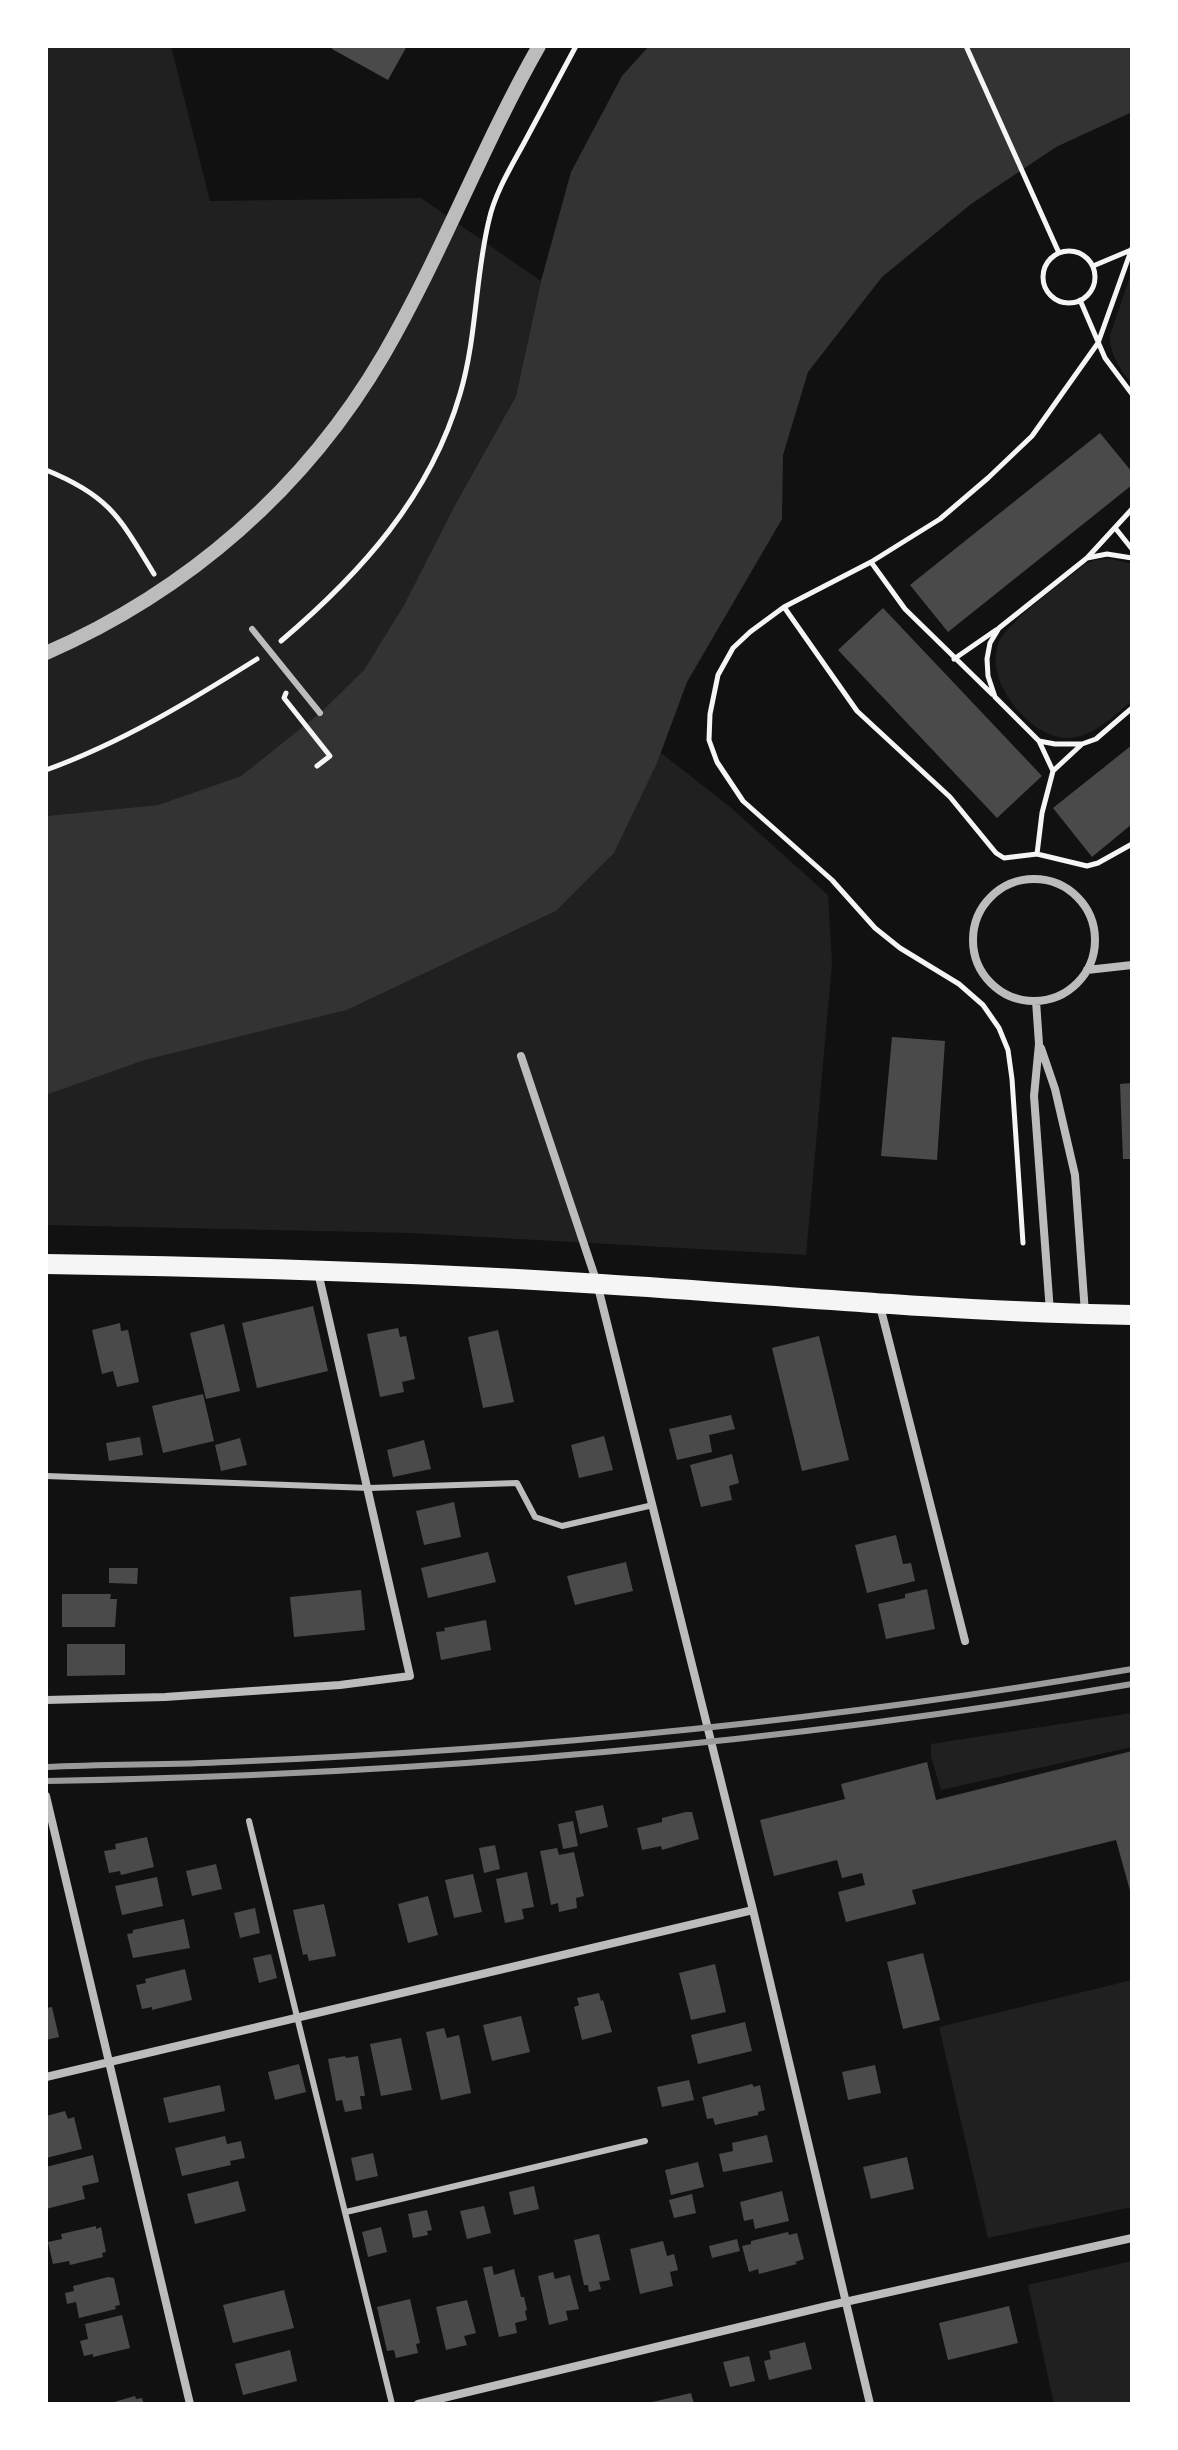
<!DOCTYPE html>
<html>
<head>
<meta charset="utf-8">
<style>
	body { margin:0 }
	#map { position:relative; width:1178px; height:2450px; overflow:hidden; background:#111; font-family:Cabin,sans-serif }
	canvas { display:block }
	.frame { position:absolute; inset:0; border:48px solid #fff; pointer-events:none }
</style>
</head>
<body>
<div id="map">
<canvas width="1178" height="2450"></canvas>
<div class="frame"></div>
</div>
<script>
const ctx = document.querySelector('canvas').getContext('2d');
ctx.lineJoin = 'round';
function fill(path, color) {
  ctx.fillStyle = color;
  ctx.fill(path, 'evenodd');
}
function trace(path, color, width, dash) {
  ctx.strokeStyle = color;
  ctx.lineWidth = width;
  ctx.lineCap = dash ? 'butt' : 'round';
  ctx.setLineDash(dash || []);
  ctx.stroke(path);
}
fill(new Path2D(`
	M46,46H171L210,201L421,198L541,281L516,396L454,507L404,605L364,670L320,713L241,776L158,805L46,816Z
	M1132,271V384C1121,370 1109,354 1110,335Z
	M1111,559L1132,564V701C1112,717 1096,735 1070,738C1032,741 982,680 999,642C1010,619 1064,582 1085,564L1095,560Z
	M661,753L729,806L828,895L832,964L806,1255L410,1233L46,1225V1095L145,1060L347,1010L556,911L614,853Z
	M1132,1713V1747L941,1790L931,1757V1744Z
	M1132,1980V2207L988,2238L939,2027Z
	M1132,2261V2404H1054L1028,2285Z`), '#202020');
fill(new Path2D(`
	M649,46H1132V112L1056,147L971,204L882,277L808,372L783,455L782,519L687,682L657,763L614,853L556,911L347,1010L145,1060L46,1095V816L158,805L241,776L320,713L364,670L404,605L454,507L516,396L541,281L571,172L622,76Z`), '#333');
fill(new Path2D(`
	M333,46H407L388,80L332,49Z
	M1100,433L1132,472V485L948,632L910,585Z
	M883,608L1042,776L997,818L838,650Z
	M1132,745V824L1092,857L1053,808Z
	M892,1037L945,1041L937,1160L881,1156Z
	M1132,1083V1159H1123L1120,1084Z
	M313,1306L328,1371L257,1388L242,1323Z
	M120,1323L121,1331L128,1330L139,1382L117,1387L113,1371L102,1374L92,1330Z
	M224,1324L240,1391L206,1399L190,1333Z
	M398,1328L400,1337L406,1336L415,1379L402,1382L404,1392L380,1397L367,1334Z
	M498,1330L514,1402L483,1408L468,1337Z
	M819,1336L849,1460L802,1471L772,1348Z
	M203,1394L214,1441L163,1453L152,1406Z
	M731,1415L735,1429L709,1435L712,1452L677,1460L669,1429Z
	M604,1436L613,1470L579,1478L571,1445Z
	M140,1437L143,1455L109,1461L106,1443Z
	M240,1438L247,1465L221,1471L215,1445Z
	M424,1440L431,1469L393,1477L387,1450Z
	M732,1454L739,1483L729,1486L732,1500L701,1507L690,1465Z
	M454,1502L461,1537L424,1545L416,1511Z
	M896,1535L903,1564L911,1563L915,1581L867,1593L855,1545Z
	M488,1552L496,1582L428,1598L421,1568Z
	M626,1562L633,1591L575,1605L567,1576Z
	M109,1568H138L137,1584L109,1583Z
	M927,1589L935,1629L886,1639L878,1604L905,1598V1594Z
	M361,1590L365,1630L294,1637L290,1597Z
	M62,1594H111L110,1599H117L115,1627H62Z
	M486,1620L491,1650L441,1660L436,1632L445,1631L444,1628Z
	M67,1644H125V1675L67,1676Z
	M1132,1751V1898L1116,1840L912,1890L916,1904L846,1922L838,1892L865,1885L862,1873L842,1878L837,1860L774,1876L760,1820L845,1799L841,1784L927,1762L936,1800Z
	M603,1805L608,1827L580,1834L575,1811Z
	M686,1812H692L699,1839L662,1850L661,1846L642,1850L637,1828L662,1822V1818Z
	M573,1821L578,1846L563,1849L558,1824Z
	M147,1837L154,1867L121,1875L120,1871L109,1873L104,1851L116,1849L115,1844Z
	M495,1845L500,1869L484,1873L479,1848Z
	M557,1848L559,1855L574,1852L584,1896L576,1898L577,1908L559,1912L558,1903L551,1905L540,1851Z
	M216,1864L222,1889L192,1896L186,1871Z
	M527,1872L534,1907L522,1909L524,1919L505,1923L496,1879Z
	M473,1874L482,1912L454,1918L445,1880Z
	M157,1877L163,1906L122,1915L115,1886Z
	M428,1896L438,1935L408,1943L398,1904Z
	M324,1904L336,1956L309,1961L307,1954L303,1955L293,1910Z
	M255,1908L260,1933L240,1938L234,1913Z
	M184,1919L190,1948L133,1958L127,1934L133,1933V1930Z
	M923,1953L940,2020L903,2029L887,1962Z
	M271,1954L277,1978L259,1983L253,1958Z
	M715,1964L726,2012L691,2020L679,1973Z
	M185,1969L192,2000L152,2010V2007L142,2009L136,1985L146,1983L145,1979Z
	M599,1993L601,2001L603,2000L612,2032L582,2040L574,2007L579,2005L577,1998Z
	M52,2007L59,2037L46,2040V2008Z
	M521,2016L530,2052L492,2061L483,2025Z
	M745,2022L752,2051L698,2064L691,2035Z
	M444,2028L447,2038L459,2035L471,2093L441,2100L426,2032Z
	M401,2038L412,2090L381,2096L370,2044Z
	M345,2056L346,2058L358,2056L365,2096H360L362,2109L345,2112L342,2100L336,2101L328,2059Z
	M299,2064L306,2092L275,2100L268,2072Z
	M875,2065L881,2093L848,2100L842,2072Z
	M689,2080L694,2100L662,2107L657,2087Z
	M752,2084L754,2087L760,2085L765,2110L758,2112V2115L715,2125L713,2118L707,2119L702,2097Z
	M220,2085L225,2111L169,2123L163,2098Z
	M65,2111L68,2119L74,2117L82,2149L46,2158V2116Z
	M767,2135L773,2162L723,2172L719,2154L733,2151L732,2143Z
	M225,2136L227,2144L241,2141L245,2158L230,2161L231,2165L182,2176L175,2148Z
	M373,2153L378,2176L356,2181L351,2158Z
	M93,2155L99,2182L82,2186L85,2199L46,2209V2167Z
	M907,2157L914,2189L871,2199L863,2167Z
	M698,2162L704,2187L671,2195L665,2170Z
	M238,2181L246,2211L195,2224L187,2194Z
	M534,2186L539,2209L514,2215L509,2192Z
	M782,2191L789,2221L755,2229L753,2219L744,2221L740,2202Z
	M692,2194L696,2213L674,2218L669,2200Z
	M484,2206L491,2233L467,2239L460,2211Z
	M427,2210L432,2230L427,2231L428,2235L413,2238L408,2214Z
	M96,2226V2229L101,2227L106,2252L102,2253L103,2257L70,2265L69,2261L53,2264L48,2242L62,2239L61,2234Z
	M381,2227L387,2252L368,2257L362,2232Z
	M788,2232L789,2235L797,2233L804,2259L795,2262L797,2264L759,2274L758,2269L749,2272L742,2246L751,2244V2241Z
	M599,2234L610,2280L599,2282L601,2289L589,2292L588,2285H584L574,2240Z
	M737,2239L740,2251L712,2258L709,2246Z
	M663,2241L667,2256L674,2254L678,2270L670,2272L673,2286L640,2294L630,2249Z
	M492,2266L494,2275L514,2269L521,2297H524L527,2310L525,2311L527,2320L515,2323L517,2333L499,2337L483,2268Z
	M553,2272L555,2279L570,2275L579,2309L566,2311L568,2320L549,2325L538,2276Z
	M108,2277L114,2278L120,2305L115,2306L116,2309L79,2318L76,2302L67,2304L65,2293L74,2291L73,2286Z
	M284,2290L294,2328L233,2343L223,2305Z
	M410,2299L420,2343L416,2344L418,2353L396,2358L394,2350L387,2351L377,2307Z
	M467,2300L476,2333L464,2336L467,2345L446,2350L436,2307Z
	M1009,2306L1018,2343L948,2360L939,2323Z
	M122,2315L130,2348L93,2357V2354L84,2356L80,2341L88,2339L85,2324Z
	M805,2342L812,2369L769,2380L764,2361L771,2359L769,2351Z
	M290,2350L297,2381L243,2395L235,2364Z
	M749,2356L755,2381L730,2387L723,2362Z
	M691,2393L694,2404H648V2403Z
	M135,2396L136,2399L142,2398L144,2404H107Z`), '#4a4a4a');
trace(new Path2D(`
	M966,46L1059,253
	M1043 277a26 26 0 1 1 52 0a26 26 0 1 1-52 0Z
	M1093,266L1131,250
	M1080,300L1105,358L1132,394
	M46,470C110,496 120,518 154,574
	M1116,529L1132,549
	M1087,558L1132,509
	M1132,558L1107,554L1087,558L999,628L990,643L987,659L988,676L995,697L1039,741L1055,744H1082L1096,739L1132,708
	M871,562L905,609L992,694
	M784,607L857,711L950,797L996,853L1004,858L1037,854L1087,866L1098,863L1132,844
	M281,641C361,573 430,497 460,394C477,337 475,277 489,220C495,193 511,167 524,143C542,110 559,78 576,46
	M954,659L996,630
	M286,693L284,698L330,756L317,766
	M1039,741L1053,771
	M46,770C121,743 190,701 257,659
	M1037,854L1042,813L1053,771L1081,745
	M1023,1243L1012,1079L1008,1050L999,1028L983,1005L959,984L900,948L875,928L832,880L743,801L717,762L709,740L710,714L718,675L733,648L750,632L784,607L871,562L940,519L988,478L1032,436L1098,343L1132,248`), '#f5f5f5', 5);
trace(new Path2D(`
	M252,629L320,713
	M46,1476L369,1488L517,1483L535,1517L562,1526L653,1505
	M249,1821L392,2404
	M346,2212L645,2141`), '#bcbcbc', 6);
trace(new Path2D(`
	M973 940a61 61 0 1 1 122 0a61 61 0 1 1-122 0Z
	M1087,970L1132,965
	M1036,1001L1039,1044L1034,1096L1050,1312
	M1041,1048L1055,1089L1075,1175L1085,1313
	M521,1056L597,1283L753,1910L870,2404
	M880,1306L965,1641
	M46,1700L165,1697L340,1685L410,1676L318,1272
	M46,1796L190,2404
	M46,2077L753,1910
	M418,2404L827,2306L1132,2238`), '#bcbcbc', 8);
trace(new Path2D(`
	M46,653C188,591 306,488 384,354C442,254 482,146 539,46`), '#bcbcbc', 14);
trace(new Path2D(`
	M46,1264C231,1267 416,1272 601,1284C778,1295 955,1312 1132,1315`), '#f5f5f5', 20);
trace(new Path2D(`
	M46,1767C107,1764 167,1765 228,1762C528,1750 836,1720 1132,1669
	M46,1781C409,1775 774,1745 1132,1684`), '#9a9a9a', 6);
</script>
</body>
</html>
